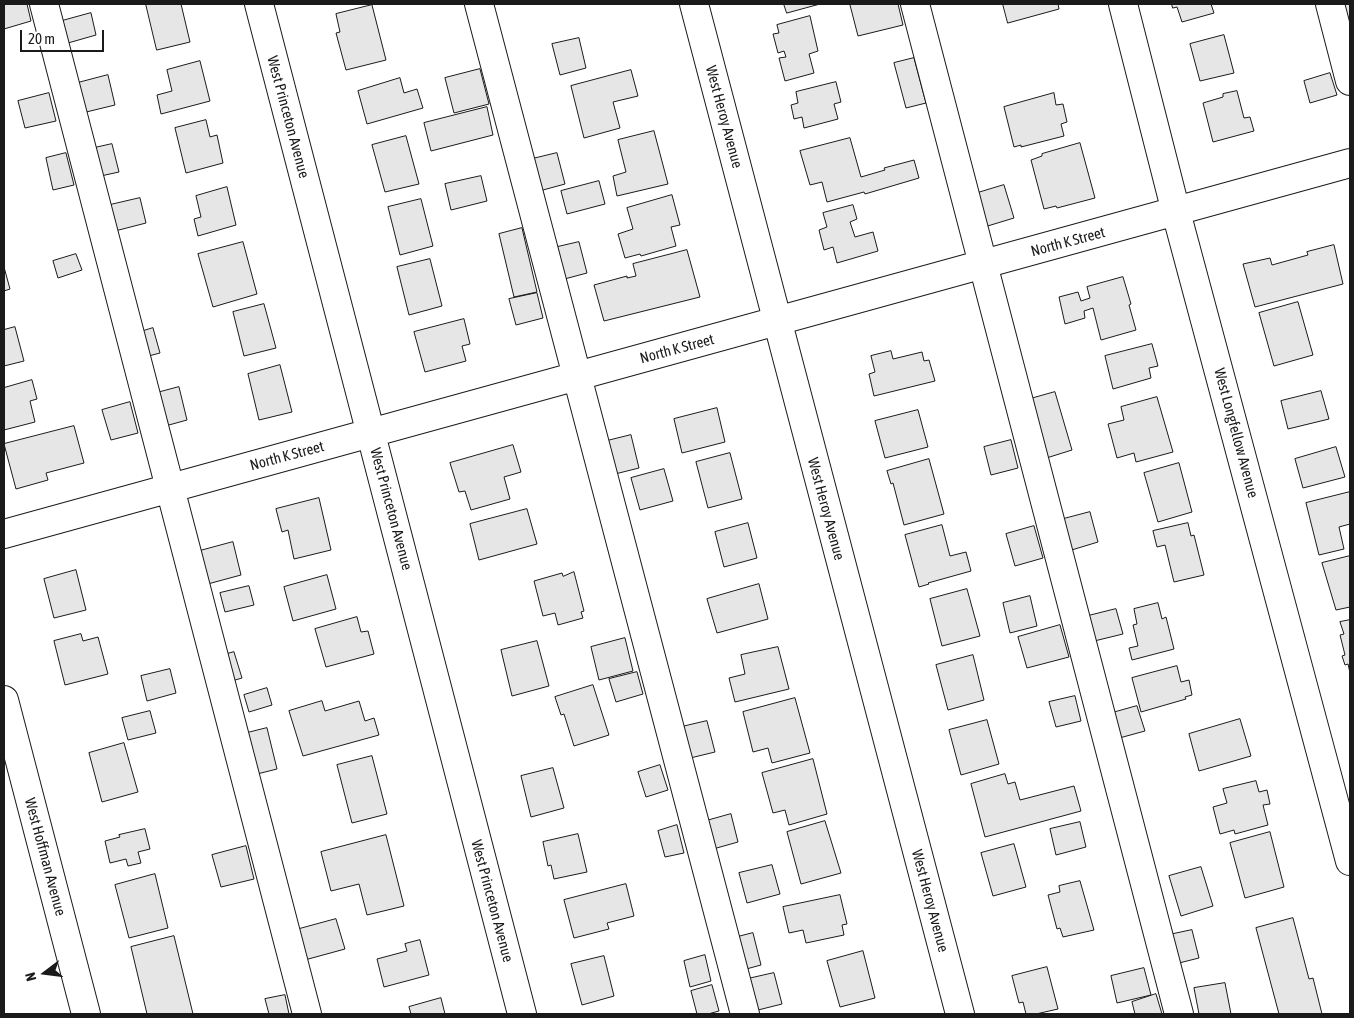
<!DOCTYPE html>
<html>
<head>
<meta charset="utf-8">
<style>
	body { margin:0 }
	#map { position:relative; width:1354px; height:1018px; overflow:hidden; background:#fff; font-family:"Asap Condensed",sans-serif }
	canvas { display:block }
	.frame { position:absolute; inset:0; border:5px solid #1a1a1a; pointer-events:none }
	.north { position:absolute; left:20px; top:948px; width:50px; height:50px; -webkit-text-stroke:4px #fff; paint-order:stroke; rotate:255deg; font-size:14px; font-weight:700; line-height:20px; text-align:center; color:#1a1a1a }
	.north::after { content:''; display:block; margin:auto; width:18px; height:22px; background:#1a1a1a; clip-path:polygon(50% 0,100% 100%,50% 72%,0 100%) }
	.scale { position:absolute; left:20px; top:30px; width:84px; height:22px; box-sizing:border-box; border:2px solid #1a1a1a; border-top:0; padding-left:6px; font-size:15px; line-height:18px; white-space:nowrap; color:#1a1a1a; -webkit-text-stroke:4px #fff; paint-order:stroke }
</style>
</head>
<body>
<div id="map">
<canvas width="1354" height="1018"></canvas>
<div class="frame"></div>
<div class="north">N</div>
<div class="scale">20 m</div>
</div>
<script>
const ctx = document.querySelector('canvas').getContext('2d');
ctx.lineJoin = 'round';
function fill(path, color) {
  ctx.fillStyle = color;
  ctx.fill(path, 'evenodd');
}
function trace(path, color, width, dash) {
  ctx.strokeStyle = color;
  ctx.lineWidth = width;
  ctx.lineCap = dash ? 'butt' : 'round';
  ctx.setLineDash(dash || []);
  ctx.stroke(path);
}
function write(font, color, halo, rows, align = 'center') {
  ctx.font = font + ' "Asap Condensed",sans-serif';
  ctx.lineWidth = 4;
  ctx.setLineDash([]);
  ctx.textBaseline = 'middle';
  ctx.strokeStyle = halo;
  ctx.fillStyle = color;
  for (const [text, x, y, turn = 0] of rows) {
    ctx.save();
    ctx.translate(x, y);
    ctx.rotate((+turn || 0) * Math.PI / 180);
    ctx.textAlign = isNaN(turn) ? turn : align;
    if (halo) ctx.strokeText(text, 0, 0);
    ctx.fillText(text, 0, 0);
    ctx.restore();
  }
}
const building = new Path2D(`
	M4,4H27L31,21L4,29Z
	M146,4H181L190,42L157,50Z
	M784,4H820L787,13Z
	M855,4H898L903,25L858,36L850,5Z
	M1003,4H1058L1059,9L1008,23Z
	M1172,4H1211L1214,13L1182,22L1177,7L1173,8Z
	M1332,4H1350V18L1336,21Z
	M372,5L386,60L346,70L336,33L340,32L336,14Z
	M91,13L96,35L68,43L62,21Z
	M810,16L818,51L809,54L814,73L785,81L779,58L786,57L784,51L778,53L773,34L779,33L777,25Z
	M1224,35L1234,73L1200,81L1190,44Z
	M579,38L586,68L560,75L552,44Z
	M914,58L926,103L906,108L894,63Z
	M200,61L210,101L161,114L157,95L172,91L167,70Z
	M480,69L489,104L454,113L445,78Z
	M631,70L638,96L613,102L620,128L584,138L571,86Z
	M1330,73L1337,95L1310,103L1304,81Z
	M108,75L115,105L78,114L70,85Z
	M400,78L404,93L417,89L423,108L367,124L358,91Z
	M836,82L841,102L834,104L838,119L804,128L802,117L794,119L791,105L798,103L796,92Z
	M1237,91L1244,118L1250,117L1254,131L1213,142L1203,103L1223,97V94Z
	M49,93L56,121L25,128L18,101Z
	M1054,93L1056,105L1063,104L1067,122L1061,124L1064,136L1021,147V145L1014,147L1004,107Z
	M487,107L493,135L431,151L424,123Z
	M206,120L210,137L217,135L223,163L186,173L175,128Z
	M654,131L668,184L617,196L613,176L626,172L618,140Z
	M406,136L419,184L385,192L372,145Z
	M850,138L861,177L885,170L884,168L914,160L919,178L865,194L864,192L827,202L822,182L810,185L800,151Z
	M1080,143L1095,198L1057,208L1056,206L1044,209L1031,160L1042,156V154Z
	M112,144L119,172L96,177L90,149Z
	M66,153L74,185L53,190L46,158Z
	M557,153L565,184L532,193L524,161Z
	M481,176L487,201L451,210L445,184Z
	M599,181L605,204L567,214L561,191Z
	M1004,185L1014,218L981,228L971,195Z
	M227,187L236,225L198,236L194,219L201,217L196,196Z
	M672,195L680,225L671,227L676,246L641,256L640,254L625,258L618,234L633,229L627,208Z
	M140,198L146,223L115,231L110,205Z
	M421,199L433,246L400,255L388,207Z
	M853,205L857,219L850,222L855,237L873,232L878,251L837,263L833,247L824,250L819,230L827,227L823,213Z
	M522,228L537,292L514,297L499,234Z
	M243,242L257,294L213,307L198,254Z
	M579,242L587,273L557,281L549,249Z
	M1334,245L1343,284L1255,307L1243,264L1270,258L1272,265L1308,255L1307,252Z
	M687,250L700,297L604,321L594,285L627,276V278L636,276L633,264Z
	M76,254L82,270L58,278L53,261Z
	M430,259L442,306L409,315L397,267Z
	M4,267L10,289L4,291Z
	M1123,277L1131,304L1129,305L1136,330L1101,340L1093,308L1084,311L1085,318L1065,324L1059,297L1078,292L1081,301L1090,298L1087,287Z
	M537,293L543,318L516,325L509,299Z
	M1298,302L1313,355L1274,366L1259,313Z
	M264,304L276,348L244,356L233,312Z
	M464,319L470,344L462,346L466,361L425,372L414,332Z
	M15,327L24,361L4,366V330Z
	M153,328L160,353L141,358L134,334Z
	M1152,344L1158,366L1149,368L1151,378L1113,389L1105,356Z
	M891,351L893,359L922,352L924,361L929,360L935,381L874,396L869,374L875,372L871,356Z
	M280,365L292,412L259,420L248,374Z
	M32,380L37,399L30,401L35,422L4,430V388Z
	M179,387L187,420L158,428L149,395Z
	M1321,391L1329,419L1288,429L1281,401Z
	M1055,392L1072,450L1040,460L1023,401Z
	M1157,397L1173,452L1136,462L1134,453L1117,458L1108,424L1124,420L1121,407Z
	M130,402L138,433L111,440L102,410Z
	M717,408L725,442L682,453L674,419Z
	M918,410L928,447L885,458L875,421Z
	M74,426L84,463L46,473L48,480L16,489L4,444Z
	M631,435L639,468L607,476L599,443Z
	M1011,440L1018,468L991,475L984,447Z
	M513,445L521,472L504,477L510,499L471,510L465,491L459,492L450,463Z
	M1336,447L1345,477L1303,488L1295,459Z
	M730,453L742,499L708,508L696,462Z
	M929,459L944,514L904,525L893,483L891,484L887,471Z
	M1179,463L1192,512L1158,522L1144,473Z
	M664,469L673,501L640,510L631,478Z
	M1350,492V524L1339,527L1344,549L1319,555L1306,503Z
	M319,498L331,550L294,559L288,530L282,532L276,509Z
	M527,509L537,544L479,560L470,524Z
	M1090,512L1098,542L1065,552L1056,521Z
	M748,523L757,558L724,567L715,532Z
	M1188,523L1191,536L1194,535L1204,575L1174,582L1165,545L1157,547L1153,531Z
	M942,525L950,556L966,552L971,571L928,583L929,584L919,587L905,535Z
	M1034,526L1043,558L1015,566L1006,534Z
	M233,542L241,575L204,585L196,552Z
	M1350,556V607L1336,610L1322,563Z
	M76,570L86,610L54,618L44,579Z
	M574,572L584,611L581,612L583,618L558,625L555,613L543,616L534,581L562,573L563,576Z
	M327,575L336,609L293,621L284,587Z
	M759,584L768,619L717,633L707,599Z
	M249,586L254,605L225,612L220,593Z
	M967,589L980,636L942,646L930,599Z
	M1030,596L1037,626L1010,633L1003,603Z
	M1158,603L1162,619L1166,617L1174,649L1132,660L1129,648L1138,646L1133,625L1137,624L1134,609Z
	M1116,609L1123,634L1086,643L1080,618Z
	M357,617L361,632L368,631L374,654L326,667L315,629Z
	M1350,620V673L1348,664L1345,665L1342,656L1345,655L1340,635L1344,634L1340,622Z
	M1060,625L1069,657L1027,668L1018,637Z
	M81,634L83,641L98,637L108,674L65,685L54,641Z
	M625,638L633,671L599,680L591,647Z
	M537,641L549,686L512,696L501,650Z
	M778,647L789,689L735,702L729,678L745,674L741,655Z
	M234,652L242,678L225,683L217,657Z
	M973,655L984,700L948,710L936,665Z
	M1177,666L1181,682L1189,680L1192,695L1185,697L1186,699L1141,712L1132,678Z
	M170,669L176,693L147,701L141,676Z
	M637,672L643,694L616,702L609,679Z
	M593,685L609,735L574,746L564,714L561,715L555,697Z
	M267,688L272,705L249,712L244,695Z
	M1075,696L1081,721L1056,727L1049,702Z
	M795,698L810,753L772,763L768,748L753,752L743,712Z
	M322,701L325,711L359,701L365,721L374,718L379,735L303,756L289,711Z
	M1137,706L1145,731L1112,740L1105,715Z
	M150,711L156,733L128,740L122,718Z
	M1240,719L1251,756L1199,771L1189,734Z
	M987,720L999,764L961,775L949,730Z
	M707,721L715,752L682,760L673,729Z
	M267,728L277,769L249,776L239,735Z
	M124,743L138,792L102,802L89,753Z
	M372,756L387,814L352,823L337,765Z
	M813,759L827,814L789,825L785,810L773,813L762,773Z
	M660,765L668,790L646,797L638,772Z
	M553,768L564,808L531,817L521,776Z
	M1005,774L1008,784L1015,782L1020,800L1074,786L1081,811L985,837L971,784Z
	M1256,781L1259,792L1267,790L1270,804L1263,805L1268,825L1235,834L1234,830L1220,834L1213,807L1227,803L1223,789Z
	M731,814L738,842L706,851L699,823Z
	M825,821L841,873L801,884L787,832Z
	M1080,822L1086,847L1056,855L1050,829Z
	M677,825L684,853L665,857L658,831Z
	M145,829L150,849L138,852L141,863L128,866L126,859L110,863L105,841L120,837L119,835Z
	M1270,832L1284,887L1245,898L1230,843Z
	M578,834L587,872L554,879L551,865L548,866L543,842Z
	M386,835L404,906L367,915L359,884L331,891L321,852Z
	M1014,844L1026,887L993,896L981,853Z
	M246,846L254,879L221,887L212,855Z
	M772,865L780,894L747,903L739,873Z
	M1201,867L1213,906L1181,916L1169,876Z
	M155,874L168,928L129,938L115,885Z
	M1080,881L1094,930L1063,937L1060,928L1057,929L1048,895L1060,892L1059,886Z
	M626,884L634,916L607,923L609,929L574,938L564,900Z
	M840,895L847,924L842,925L844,935L806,943L803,930L789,933L783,907Z
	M1293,918L1309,979L1313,978L1322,1014H1279L1256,928Z
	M336,919L345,949L301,961L292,931Z
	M1192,930L1199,958L1171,965L1164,936Z
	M753,933L761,965L739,971L730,939Z
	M174,936L193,1014H147L131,947Z
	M420,940L429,975L384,987L377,959L407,951L405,944Z
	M863,951L875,998L840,1007L827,961Z
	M705,955L711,981L690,987L684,961Z
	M604,956L614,996L582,1005L571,964Z
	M1047,967L1058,1009L1036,1014H1026L1023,1002L1019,1003L1012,976Z
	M1144,968L1151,995L1117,1003L1111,976Z
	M774,973L782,1004L750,1012L743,980Z
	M1225,983L1231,1014H1199L1194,988Z
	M712,985L719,1011L708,1014H697L691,991Z
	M1156,994L1162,1014H1135L1132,1002Z
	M285,995L289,1014H269L265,999Z
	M441,998L445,1014H411L409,1007Z`);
fill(building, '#e6e6e6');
trace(building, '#1a1a1a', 1);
const minor = new Path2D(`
	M44,4L307,1014
	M259,4L522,1014
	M479,4L745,1014
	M694,4L960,1014
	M915,4L1179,1014
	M1123,4L1176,212L1350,861
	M1330,4L1350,81
	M4,534L1350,163
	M4,700L86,1014`);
trace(minor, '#1a1a1a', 30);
trace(minor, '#fff', 28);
write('15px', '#1a1a1a', '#fff', [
	["West Princeton Avenue",288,117,75],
	["West Heroy Avenue",724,117,75],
	["North K Street",1068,242,-15],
	["North K Street",677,349,-15],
	["West Longfellow Avenue",1236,433,75],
	["North K Street",287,456,-15],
	["West Princeton Avenue",391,509,75],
	["West Heroy Avenue",826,509,75],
	["West Hoffman Avenue",45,857,75],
	["West Princeton Avenue",492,901,75],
	["West Heroy Avenue",930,901,75]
]);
</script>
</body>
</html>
